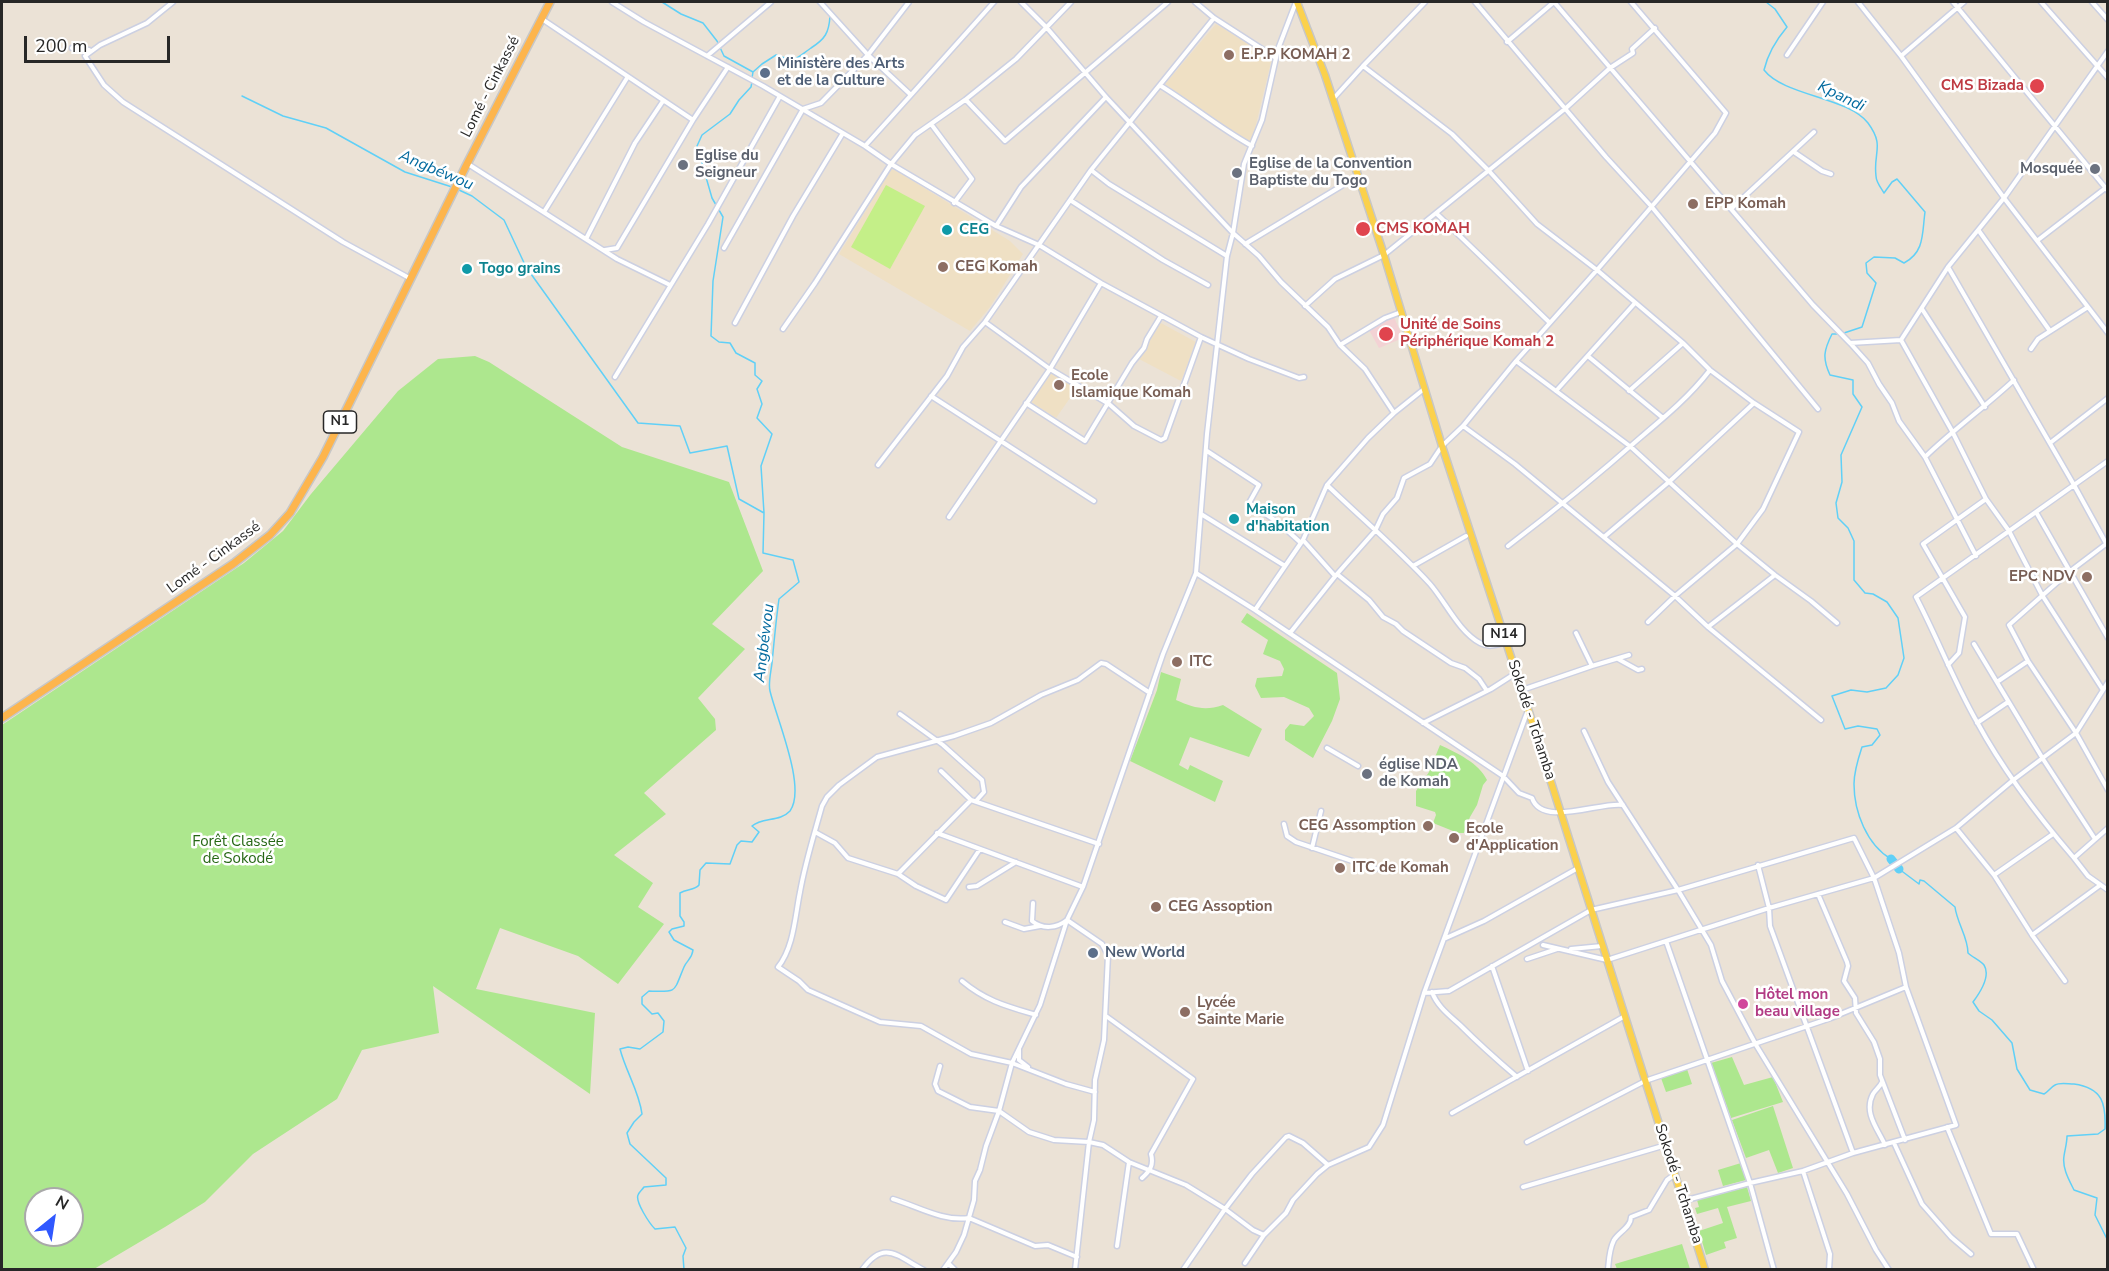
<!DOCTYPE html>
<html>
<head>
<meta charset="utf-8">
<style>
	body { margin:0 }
	#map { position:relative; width:2109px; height:1271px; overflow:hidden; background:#ebe2d6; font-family:"Nunito Sans",sans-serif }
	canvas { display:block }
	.frame { position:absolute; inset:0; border:3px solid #272727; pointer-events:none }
	.north { position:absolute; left:24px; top:1187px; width:60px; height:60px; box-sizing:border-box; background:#fff; border:2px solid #a9a9a9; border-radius:50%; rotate:30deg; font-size:16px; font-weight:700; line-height:24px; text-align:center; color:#272727 }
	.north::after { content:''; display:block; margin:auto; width:21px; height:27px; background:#3058ff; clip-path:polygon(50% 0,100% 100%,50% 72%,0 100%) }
	.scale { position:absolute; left:24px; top:36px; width:146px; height:27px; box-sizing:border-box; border:3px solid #272727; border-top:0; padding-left:8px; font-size:18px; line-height:21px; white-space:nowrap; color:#272727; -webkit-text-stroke:4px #fff; paint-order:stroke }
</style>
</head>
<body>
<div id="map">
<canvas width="2109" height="1271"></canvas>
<div class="frame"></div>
<div class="north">N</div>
<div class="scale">200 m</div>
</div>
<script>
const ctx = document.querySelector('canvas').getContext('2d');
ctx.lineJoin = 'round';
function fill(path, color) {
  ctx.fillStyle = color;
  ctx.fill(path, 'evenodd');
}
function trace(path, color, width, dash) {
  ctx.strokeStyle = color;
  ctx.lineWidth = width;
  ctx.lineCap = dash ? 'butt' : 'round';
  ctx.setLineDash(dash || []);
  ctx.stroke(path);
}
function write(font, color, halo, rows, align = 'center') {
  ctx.font = font + ' "Nunito Sans",sans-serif';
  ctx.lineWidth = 5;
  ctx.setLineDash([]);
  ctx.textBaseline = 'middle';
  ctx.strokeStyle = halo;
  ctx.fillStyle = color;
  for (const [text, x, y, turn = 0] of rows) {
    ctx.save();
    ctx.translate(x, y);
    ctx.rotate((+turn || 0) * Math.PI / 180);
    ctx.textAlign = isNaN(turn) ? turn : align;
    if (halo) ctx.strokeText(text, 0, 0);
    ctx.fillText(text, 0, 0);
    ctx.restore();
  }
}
fill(new Path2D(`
	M1216,24L1272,58L1251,145L1165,84Z
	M892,168L1010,241L1023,254L990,307L970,331L839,254Z
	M1159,322L1196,342L1181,381L1139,359Z
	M1051,372L1077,388L1056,418L1031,402Z`), '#efe0c4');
fill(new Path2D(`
	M1394,317L1403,338L1379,348L1369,330Z`), '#f3d2d4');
fill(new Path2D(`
	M475,356L489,362L622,447L729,482L763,571L712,624L745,649L698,698L715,719L716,730L644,793L666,814L614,855L653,883L638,907L664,924L618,984L578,956L500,928L476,989L595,1013L590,1094L433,986L439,1033L362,1050L337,1099L253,1154L205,1202L165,1227L94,1269H2V725L244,563L283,531L311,494L398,391L438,359ZM36,1199H72V1235H36Z
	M1247,613L1337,673L1340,699L1332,721L1313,758L1285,740V730L1290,724L1304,726L1314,716L1309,708L1284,697L1261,698L1255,686L1257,678L1282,676L1284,669L1280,661L1263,654L1268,640L1241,622Z
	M1161,672L1181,679L1176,700C1194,708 1205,711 1223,705L1262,729L1249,757L1190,737L1179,765L1188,770L1190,765L1223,781L1215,802L1130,761L1157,690Z
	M1440,745C1457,753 1479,763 1487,780L1483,785L1477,805L1470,817L1464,833H1458L1433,823L1436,815L1435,812L1416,806V791L1429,772Z
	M1732,1057L1744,1085L1773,1077L1783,1102L1731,1118L1711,1063Z
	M1687,1069L1692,1084L1666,1092L1661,1078Z
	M1773,1106L1793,1168L1778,1173L1769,1150L1746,1158L1732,1120Z
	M1741,1163L1746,1180L1723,1186L1718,1170Z
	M1747,1187L1751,1201L1727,1207L1737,1238L1724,1242L1726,1248L1706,1255L1699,1231L1723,1223L1718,1208L1697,1214L1695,1208L1699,1207L1697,1200Z
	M1682,1244L1690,1269H1617L1615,1264Z`), '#ade78e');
fill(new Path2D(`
	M886,185L925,206L890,269L851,247Z`), '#c4ef88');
trace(new Path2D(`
	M662,2L681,14L703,23L717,41L724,56L753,72L752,78
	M1766,2L1775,9L1787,27C1776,40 1768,53 1764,70C1784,96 1848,97 1868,123C1885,146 1873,152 1876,176C1876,182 1881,188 1884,193L1892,182L1897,179L1925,212C1922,233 1925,252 1904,263L1895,258L1874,257L1866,263L1867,273L1876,283L1862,327L1841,334H1832C1824,350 1822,358 1830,375L1853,380V394L1862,407L1841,455L1842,482L1836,503L1838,518L1848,528L1854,541V580L1865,593L1873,594L1887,602L1898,618L1904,658L1898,675L1886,688L1867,692L1851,690L1832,696L1845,729L1858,726L1877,729L1880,735L1872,745L1862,747C1858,759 1854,771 1854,784C1854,812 1867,845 1891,859
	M753,72L762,64L776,55C797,63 795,59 811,48C825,39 829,33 830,16
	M752,82L751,87L739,100L730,114L702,135L697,146L712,198L723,217L713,281L711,336L719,342L730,343L736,353L755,363V375L762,381L757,389L762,404L757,418L772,434L761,466L764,513
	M242,96L283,116L326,128L405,172L452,187
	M459,190L472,196L504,220L526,267L638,423L680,426L690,453L727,446L739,499L764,513L763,553L793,560L799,582L779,599C776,620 774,642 772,663C771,672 768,683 770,691C776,717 807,788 790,811C780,822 762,817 752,826L759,832L752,842L741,841L737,845L730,864L706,863L700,870L699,885C695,890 687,889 680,893V916L684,922V926L672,929L669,932L674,940L693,950C692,959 687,960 684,967C673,993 678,992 649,991L642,997V1004L652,1014L658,1013L664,1021L663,1032L640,1049L628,1047L620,1049C626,1072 639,1091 642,1114L634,1122L627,1133L630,1144L666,1178V1185L644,1187C642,1190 639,1192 638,1195C635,1202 650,1224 655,1229L675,1227L686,1248L683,1256L684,1270
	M1899,869L1919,884L1920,880L1924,881L1955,907C1957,923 1968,937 1968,953C1972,957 1981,961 1984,965C1991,976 1979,994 1973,1002L1979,1011L1992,1020L2012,1043L2017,1069L2030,1090L2044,1094C2048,1092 2051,1087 2055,1085C2060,1082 2068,1084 2074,1084C2103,1088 2106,1104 2105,1129L2098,1134L2067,1136C2067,1143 2065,1149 2064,1156C2062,1168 2069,1180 2074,1190L2097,1198L2095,1215L2108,1241`), '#60d0f7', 1.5);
trace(new Path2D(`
	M1891,859L1899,869`), '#60d0f7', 9);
const minor = new Path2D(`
	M173,2L147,23L100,45L85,56L104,85L123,102L343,242L411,279
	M612,2L644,22L763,86L865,146L891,164L996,226L1039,245L1101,283L1201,337L1249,359L1299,378L1304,377
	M820,2L868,55L911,95L865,146
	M1021,2L1047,28L1106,97L1233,233L1259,256L1281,282L1328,327L1340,345L1365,369L1394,413
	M1195,2L1214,18L1276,58
	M1475,2L1606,157L1651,206L1818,409
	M1858,2L1901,56
	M1953,2L2108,191
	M1964,2L1901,56L2004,198L2108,333
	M2041,2L2108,78
	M2092,2L2108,20
	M542,19L693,120
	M1507,42L1554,2L1813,305L1850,343L1901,340
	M72,48L89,50
	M1787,55L1823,2
	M707,56L771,2
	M1363,66L1425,2
	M1161,86C1192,105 1219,128 1252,146
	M911,95L994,2
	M1333,99L1363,66L1452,134L1489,171L1537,224L1597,270L1715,133L1726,113L1631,2
	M966,100L1005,141L1168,2
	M931,124L972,179L954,203
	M1794,152L1822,171L1831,174
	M468,164L617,259L670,285
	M1091,170L1109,184L1227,256
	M1070,200L1163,260L1208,285
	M1732,208L1814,132
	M544,212L627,78
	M1437,214L1549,322
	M996,226L1021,187L1106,97
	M1979,231L2050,331
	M586,239L635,143L663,101
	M2038,240L2108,186
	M1245,244L1358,176
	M724,248L803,109L821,103L868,55L909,2
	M605,250L617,248L693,120L728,67
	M1948,267L2074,485L2108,461
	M1305,306L1335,279L1384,255L1566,108L1610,68L1633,53L1632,49L1655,28
	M1922,309L1985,407
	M985,322L1050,369L1109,404L1134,426L1161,440L1165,438L1201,337
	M735,323L793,216L843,133
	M783,329L815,283L891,164L915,135L965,100L1016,59L1071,2
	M1901,340L1952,431L1986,499L2009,531L2042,595L2103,690
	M1901,340L1948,267L2004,198L2108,51
	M1850,343L1868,363L1879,384L1892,403L1899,421L1925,457L1976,556
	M1340,345L1385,318L1401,312
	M2031,349L2038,339L2088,307
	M1589,357L1663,418
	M1516,361L1631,447L1737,544L1775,575L1811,601L1837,623
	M615,377L708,224L780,96
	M1556,391L1635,303
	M1629,391L1683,343
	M931,396L1094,501
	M1026,403L1085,441L1132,363L1144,348L1147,339L1161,316
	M1463,426L1515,464L1675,596L1708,627L1821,720
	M2050,443L2108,398
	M1207,451L1259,485L1249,503L1279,523L1301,543
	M1925,457C1954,429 1985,407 2014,380
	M878,465L947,376L963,347L985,322L1091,170L1214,18
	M1327,485C1361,518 1398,549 1430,584C1445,601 1459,632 1480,643C1489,648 1496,645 1506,642
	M2036,512L2108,638
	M1201,514L1285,566
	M949,517L1050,369L1101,283
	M1604,537L1670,481L1754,403
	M1303,540L1335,576
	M2107,545L2074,485L1916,597C1938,639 1954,682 1977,722C2004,772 2037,815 2074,858L2108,828
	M1508,546C1554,511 1598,475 1641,437C1666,416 1690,396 1710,370
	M1413,566L1466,536
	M1196,573L1255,610L1503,776L1519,793L1532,798C1542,828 1602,801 1623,805
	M1337,574L1369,600L1383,617L1396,624L1403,631L1451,663L1465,668L1479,679L1487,691
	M1255,610L1303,540L1327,485L1368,438L1394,413L1424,389
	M1708,627L1775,575
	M1290,633L1337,574L1375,531L1383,514L1397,498L1404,478L1430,464L1442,446L1463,426L1516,361L1597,270L1683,343L1710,370L1754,403L1799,432L1763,509L1737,544L1675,596L1648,622
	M1974,644L2043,759L2095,839
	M1618,659L1638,670L1642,669
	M1948,665L1959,653L1965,617L1923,544L1986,499
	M1592,666L1629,655
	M1997,682L2028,661
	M2108,682L2076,733L2108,790
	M1522,690L1592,666L1576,633
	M900,714L943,745L982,780L984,792L976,801
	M1423,723L1491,689L1516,673
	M1977,723L2008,702
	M1584,731L1608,782L1678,890L1711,945L1722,981L1756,1045L1847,1194L1876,1250L1889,1270
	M1327,748L1358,766
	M941,771L971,800
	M1284,824L1287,836L1296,842L1376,869
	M1956,828L1994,875L2032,935L2065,981
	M815,832L835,843L848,858L898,874L916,886L946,900L980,849
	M937,833L1083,887
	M1312,848L1321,811
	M2074,858L2088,876L2108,890
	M1758,865L1769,908L1770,926L1853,1153
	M898,874L971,800L1099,844
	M1994,875L2053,834
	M969,887L977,886L1016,862
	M1818,894L1847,962L1848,966L1844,981L1855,998L1856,1013L1874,1042L1880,1059V1075L1905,1140
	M1033,903L1032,921C1043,930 1057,928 1067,920L1102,944L1108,955L1104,1040L1095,1080L1094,1120L1089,1142L1075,1270
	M1005,922L1024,929L1040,926
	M2032,935L2099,886
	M1446,938L1484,921L1578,868
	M1666,941L1750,1183L1774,1270
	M1543,945L1607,960L1769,908L1874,878L1956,828L2012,781L2076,733L2028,661L2009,625L2069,572L2106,544
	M1571,949L1602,946
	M1527,959L1557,949
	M1492,966L1528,1071
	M962,981C986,1001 1006,1006 1036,1015
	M1432,992C1437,1006 1449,1015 1460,1025C1478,1043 1497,1060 1517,1077
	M1424,993L1449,991L1591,910L1678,890L1854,838L1874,878L1899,953L1906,987L1831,1018L1645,1081L1527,1142
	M1106,1016L1193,1079L1151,1154C1154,1165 1150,1171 1142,1178
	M1019,1049V1060L1028,1067
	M940,1066L935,1084L938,1091L970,1107L999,1111L1029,1132L1054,1140L1089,1142L1103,1145L1129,1162L1186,1185L1225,1209L1253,1230L1264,1235
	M1882,1082C1880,1087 1876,1089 1873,1094C1863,1113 1878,1129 1885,1145
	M1095,1092L1066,1084L1012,1063L971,1054L921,1026L880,1022L808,990L799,981L778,967C794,947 795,916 800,892C805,863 814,835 822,806L827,797L839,785L877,757L954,736L991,723L1041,695L1078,680L1101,663L1106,664L1150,693
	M1452,1113L1625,1016
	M1947,1127L1991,1234H2017L2034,1270
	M1894,1143L1922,1204L1951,1237L1971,1254
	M1803,1171L1830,1254L1829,1270
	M1523,1187L1666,1145
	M893,1199C917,1206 943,1222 969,1218L1035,1246L1048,1245L1077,1257
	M1683,1201L1750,1183L1803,1171L1853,1153L1956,1125L1906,987
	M1117,1246L1129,1162
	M1245,1263L1264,1235L1286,1213L1293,1200L1317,1174L1328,1165L1369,1147L1383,1125L1424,993L1528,710
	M949,1264L955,1270
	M862,1270C884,1239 897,1256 924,1270
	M943,1270L956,1252L964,1235L974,1200L975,1181L980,1170L986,1146L999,1111L1012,1063L1040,1005L1067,920L1083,887L1163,654L1196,573L1207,434L1227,256L1233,233L1244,164L1262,120L1278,49L1296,2
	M1183,1270L1225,1209L1252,1174L1286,1137L1289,1136L1303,1143L1328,1165
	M1608,1270C1609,1259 1609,1250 1614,1240C1619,1232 1631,1227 1631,1217L1649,1210L1667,1180L1674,1175`);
const primary = new Path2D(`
	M1297,2L1325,75L1384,255L1442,446L1528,709L1705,1270`);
const trunk = new Path2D(`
	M2,718L233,564L270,535L290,513L323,457L467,164L550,2`);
trace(minor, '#ccd0e2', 7);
trace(primary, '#c7c7c7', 9);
trace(trunk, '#c7c7c7', 10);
trace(minor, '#fff', 4);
trace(primary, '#fbd14c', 6);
trace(trunk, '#fdb54d', 7);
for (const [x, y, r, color] of [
	[1229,55,6,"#8d6e63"],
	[765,73,6,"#5c6f8a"],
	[2037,86,8,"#e0444e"],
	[683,165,6,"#6b7280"],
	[2095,169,6,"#6b7280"],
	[1237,173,6,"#6b7280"],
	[1693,204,6,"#8d6e63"],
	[1363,229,8,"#e0444e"],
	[947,230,6,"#0f9aa8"],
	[943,267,6,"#8d6e63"],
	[467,269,6,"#0f9aa8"],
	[1386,334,8,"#e0444e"],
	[1059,385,6,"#8d6e63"],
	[1234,519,6,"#0f9aa8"],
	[2087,577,6,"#8d6e63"],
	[1177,662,6,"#8d6e63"],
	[1367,774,6,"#6b7280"],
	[1428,826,6,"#8d6e63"],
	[1454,838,6,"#8d6e63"],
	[1340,868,6,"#8d6e63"],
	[1156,907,6,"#8d6e63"],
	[1093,953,6,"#5c6f8a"],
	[1743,1004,6,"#d1479c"],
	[1185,1012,6,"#8d6e63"]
]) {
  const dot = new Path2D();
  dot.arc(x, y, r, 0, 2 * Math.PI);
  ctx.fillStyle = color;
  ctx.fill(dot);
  trace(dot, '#fff', 2);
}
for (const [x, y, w] of [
	[340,422,33],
	[1504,635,42]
]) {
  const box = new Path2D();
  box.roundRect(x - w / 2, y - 11, w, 22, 4.5);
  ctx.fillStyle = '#fff';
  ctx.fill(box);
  trace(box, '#272727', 1.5);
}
write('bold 14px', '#272727', null, [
	["N1",340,422],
	["N14",1504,635]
]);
write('bold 15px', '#785e54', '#fff', [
	["E.P.P KOMAH 2",1241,55],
	["EPP Komah",1705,204],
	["CEG Komah",955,267],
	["Ecole",1071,376],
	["Islamique Komah",1071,393],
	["EPC NDV",2075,577,"right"],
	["ITC",1189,662],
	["CEG Assomption",1416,826,"right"],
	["Ecole",1466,829],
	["d'Application",1466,846],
	["ITC de Komah",1352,868],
	["CEG Assoption",1168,907],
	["Lycée",1197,1003],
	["Sainte Marie",1197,1020]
], 'left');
write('bold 15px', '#4e5e75', '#fff', [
	["Ministère des Arts",777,64],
	["et de la Culture",777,81],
	["New World",1105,953]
], 'left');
write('bold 15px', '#be3a42', '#fff', [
	["CMS Bizada",2024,86,"right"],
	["CMS KOMAH",1376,229],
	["Unité de Soins",1400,325],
	["Périphérique Komah 2",1400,342]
], 'left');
write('15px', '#272727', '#fff', [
	["Lomé - Cinkassé",491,87,-63],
	["Lomé - Cinkassé",214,558,-36],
	["Sokodé - Tchamba",1531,720,72],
	["Sokodé - Tchamba",1678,1184,72]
]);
write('bold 15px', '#5b616d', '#fff', [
	["Eglise du",695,156],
	["Seigneur",695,173],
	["Eglise de la Convention",1249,164],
	["Baptiste du Togo",1249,181],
	["Mosquée",2083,169,"right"],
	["église NDA",1379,765],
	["de Komah",1379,782]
], 'left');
write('bold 15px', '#0d838f', '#fff', [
	["CEG",959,230],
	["Togo grains",479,269],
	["Maison",1246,510],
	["d'habitation",1246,527]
], 'left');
write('15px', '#256714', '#fff', [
	["Forêt Classée",238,842],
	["de Sokodé",238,859]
]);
write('bold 15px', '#b23c85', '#fff', [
	["Hôtel mon",1755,995],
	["beau village",1755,1012]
], 'left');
write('italic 16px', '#036a9e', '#fff', [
	["Kpandi",1841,97,26],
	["Angbéwou",436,171,23],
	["Angbéwou",765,643,-83]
]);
</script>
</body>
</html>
